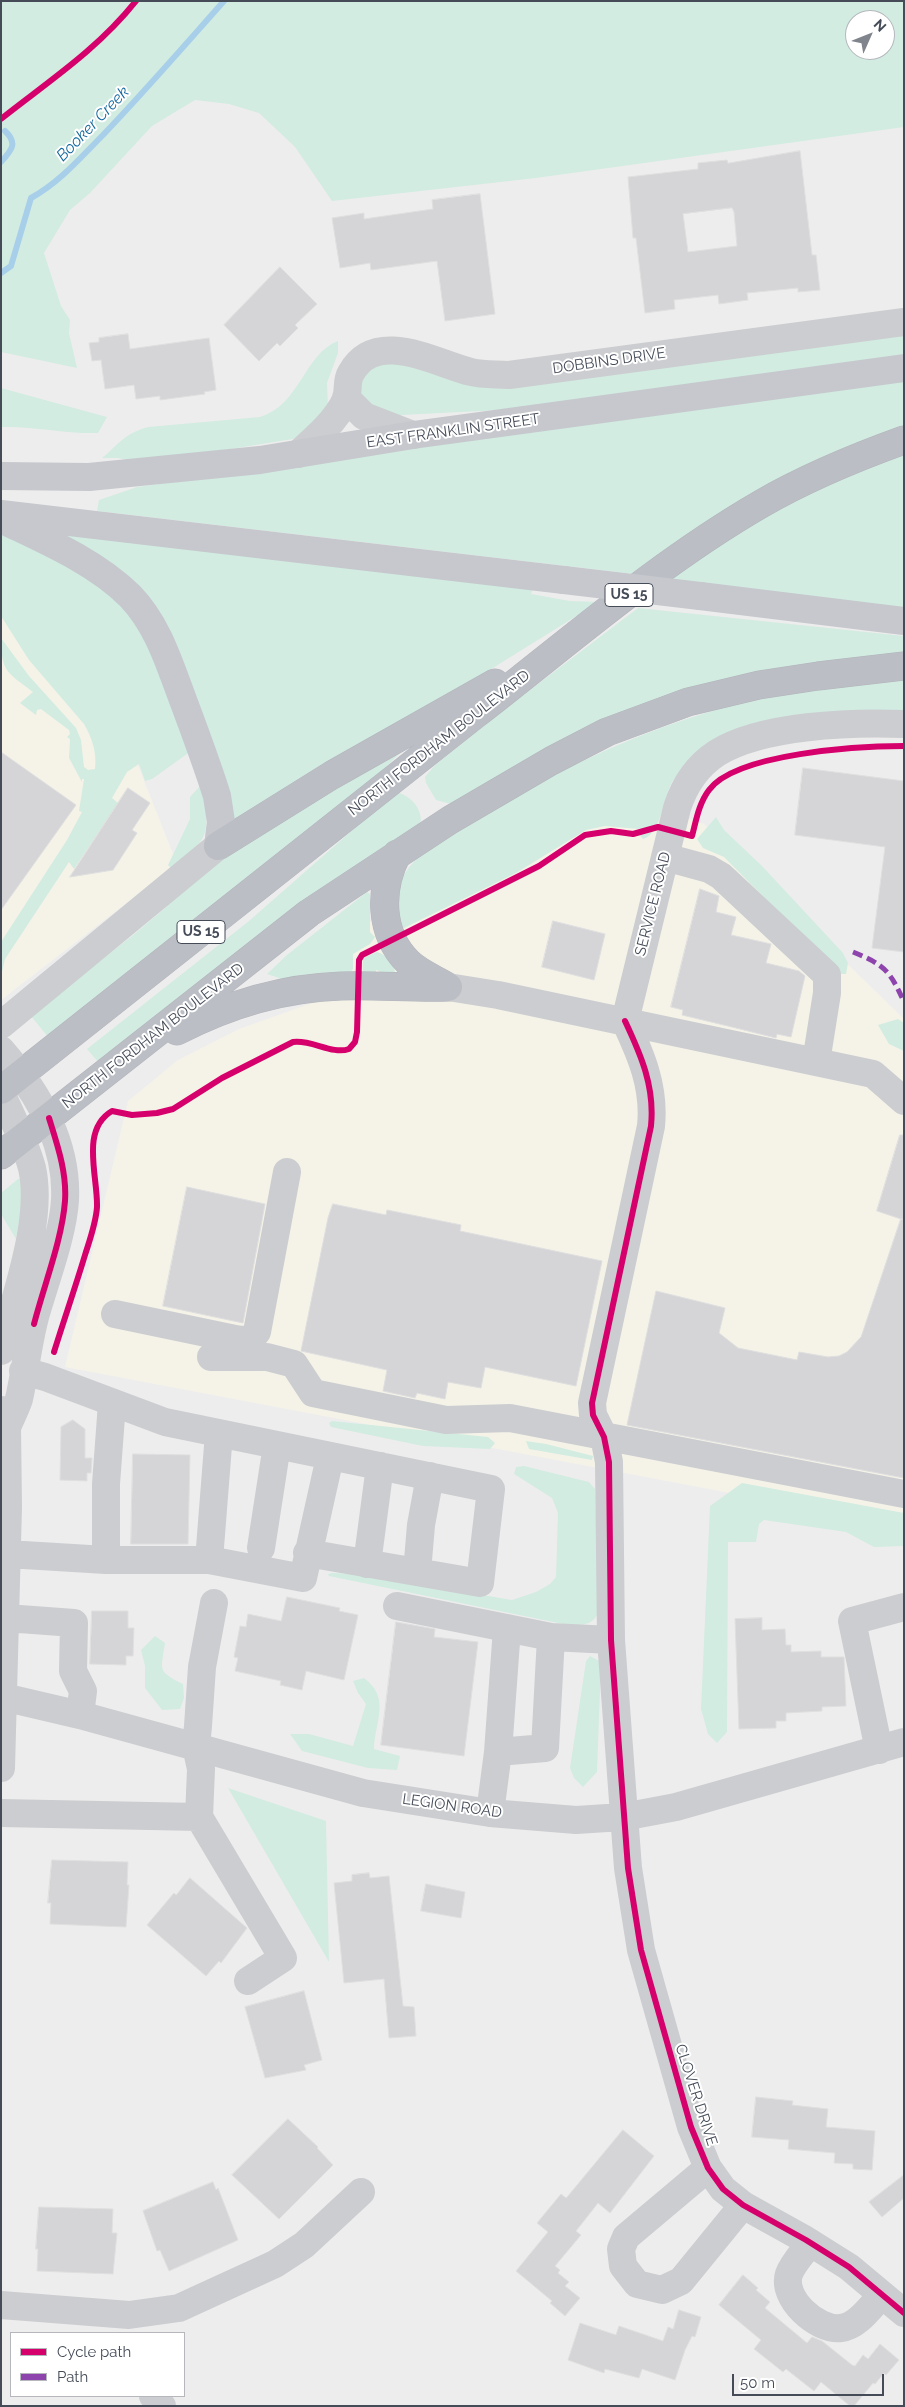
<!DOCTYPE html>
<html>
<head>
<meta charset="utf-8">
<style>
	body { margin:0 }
	#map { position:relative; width:905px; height:2407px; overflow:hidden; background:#eeeded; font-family:Raleway,sans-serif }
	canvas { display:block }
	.frame { position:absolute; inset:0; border:2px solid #454c58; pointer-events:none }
	.legend { position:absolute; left:10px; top:2332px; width:175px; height:65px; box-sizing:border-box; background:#fff; border:1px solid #b5b7bc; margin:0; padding:6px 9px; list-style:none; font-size:15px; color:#454c58 }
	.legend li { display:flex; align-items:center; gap:10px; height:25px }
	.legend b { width:25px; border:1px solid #b5b7bc }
	.north { position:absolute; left:845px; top:10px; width:50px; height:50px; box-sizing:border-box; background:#fff; border:1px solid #b5b7bc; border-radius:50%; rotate:46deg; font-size:14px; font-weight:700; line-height:20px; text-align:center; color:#454c58 }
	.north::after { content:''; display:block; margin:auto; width:18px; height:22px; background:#80848c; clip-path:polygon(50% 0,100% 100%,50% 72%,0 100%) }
	.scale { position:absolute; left:732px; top:2374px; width:152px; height:22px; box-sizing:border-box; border:2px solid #454c58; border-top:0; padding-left:6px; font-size:15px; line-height:18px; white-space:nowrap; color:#454c58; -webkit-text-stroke:4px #fff; paint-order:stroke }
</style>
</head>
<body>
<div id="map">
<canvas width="905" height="2407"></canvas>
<div class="frame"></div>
<ul class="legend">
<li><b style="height:6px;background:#d6006c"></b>Cycle path</li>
<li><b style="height:6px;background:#8e44ad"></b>Path</li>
</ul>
<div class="north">N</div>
<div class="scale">50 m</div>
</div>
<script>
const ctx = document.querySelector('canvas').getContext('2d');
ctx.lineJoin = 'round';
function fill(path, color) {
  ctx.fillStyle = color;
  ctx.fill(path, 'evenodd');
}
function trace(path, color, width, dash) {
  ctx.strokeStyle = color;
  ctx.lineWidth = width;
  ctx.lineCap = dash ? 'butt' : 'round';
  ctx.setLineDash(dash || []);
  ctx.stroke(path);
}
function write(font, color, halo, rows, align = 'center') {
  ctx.font = font + ' Raleway,sans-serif';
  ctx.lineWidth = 4;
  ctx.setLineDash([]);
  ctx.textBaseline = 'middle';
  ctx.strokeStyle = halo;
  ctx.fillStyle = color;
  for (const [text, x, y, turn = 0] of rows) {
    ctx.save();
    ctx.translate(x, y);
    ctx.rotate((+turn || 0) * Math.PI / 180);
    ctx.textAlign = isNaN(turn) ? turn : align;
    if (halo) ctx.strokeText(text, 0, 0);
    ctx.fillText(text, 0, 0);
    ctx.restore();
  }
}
fill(new Path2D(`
	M1,561L77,611L177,864L1,1000Z
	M614,792L704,824L904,1019V1526L65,1367L128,1101L178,1060L239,1029L312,1003L335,940Z`), '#f5f3e8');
fill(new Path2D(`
	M1,1H904V127L536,178L332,201L295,147L259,113L229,104L195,100L152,126L90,193L70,210L44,253L61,306L70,320L69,333L77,368L1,352ZM855,20H885V50H855Z
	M904,331V357L540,408L382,416L360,402L362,373L390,360L441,374Z
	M338,341V353L327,383L328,408L306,434L293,439L143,463L118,458H102C119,444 125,433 148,427L260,417C300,405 304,354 338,341Z
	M904,380V428L634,574L97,511L99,500L137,487Z
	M1,388L107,417L98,433C65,434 34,426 1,427Z
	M904,452V613L673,580L675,574L784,504Z
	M1,532L52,553L135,611L194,749L152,779L145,781L139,764L127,772L112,798L118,803L74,869L69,862L5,959L1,976V942L67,840L82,812L79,811L84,779H82V782L69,758L70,739L67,737L70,734L69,730L41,709L37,710L36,715L20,703L33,692C7,672 1,672 1,638L29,676L76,728L81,740L84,767L88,770L95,769C97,752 92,738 84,724L29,660L1,616Z
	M64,535L533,588L531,594L570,601L599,602L237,827L176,654Z
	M638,608L904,636V655L803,665L455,805L436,800L426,783L425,777L435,765L505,709Z
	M904,677V713L689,761C683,768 677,775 672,782C663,799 661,834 643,839L638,833L639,829L605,826L586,830L516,873L404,928L399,926C399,914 395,896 399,885C412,852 450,835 478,818C579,757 675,714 791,692C828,685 867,682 904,677Z
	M406,747L370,783L49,1038L30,1015L132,936L164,909L186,884L256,834Z
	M200,786H202C210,834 211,837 172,869L168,865L190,819V797Z
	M396,792C409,795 421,806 421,821L417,826L331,883L99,1063L87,1049L249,921Z
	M716,817L724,830L762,866L843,953L848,963L846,974H840L724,857L703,848L697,839Z
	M367,892L370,894V932L375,937L370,944L353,954V969L347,976L338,972L339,975L288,981L267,974L287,955Z
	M377,952C385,954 395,964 395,973L380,977L379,971L376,970V976L363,974V958Z
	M898,1019L904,1023V1051L889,1044L878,1025Z
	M18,1179H21L23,1199L16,1239L1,1214V1193Z
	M332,1421L488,1437L495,1443L490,1449L423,1446L331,1427L329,1423Z
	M526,1441L546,1444L593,1456L592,1460L529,1449Z
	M524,1466L589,1482L595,1489L599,1611C593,1626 583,1625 568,1625L329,1576L328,1574L332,1573L359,1574L512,1600L536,1592L550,1584L556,1577L558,1513L552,1498L514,1474L516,1467Z
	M742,1483L904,1513V1546L874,1547L846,1532L764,1520L759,1524L756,1542H728L727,1732L717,1743L708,1734L701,1709L710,1506Z
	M155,1636L165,1643C161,1671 157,1671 183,1684L184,1698L180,1709L162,1710L145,1688V1666L141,1650Z
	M590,1656L601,1662L597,1772L583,1787L574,1778L570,1768L586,1661Z
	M364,1678C391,1698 375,1721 374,1749L400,1756L397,1770L368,1768L302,1751L290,1734H309L353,1746L366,1704L358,1693L353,1681Z
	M228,1788L326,1821L329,1962Z`), '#d2ece1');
trace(new Path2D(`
	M1,162C12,150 18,143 5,131
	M1,273L11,266L31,198C60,182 80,158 103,135C145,91 184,46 224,1`), '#a8cfe9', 6);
const building = new Path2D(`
	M800,151L812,255H816L820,290L798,292V288L747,293L748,300L719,304L718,295L674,300L675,309L645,313L636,238H633L628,177L698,169V163L727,160L728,163ZM732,208L734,212L737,246L688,252L683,214Z
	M480,194L495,314L445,321L437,261L371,270L370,263L340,268L332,218L364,213V219L433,209L432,200Z
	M280,267L317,304L295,325L298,328L280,346L277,343L259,361L224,325Z
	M128,334L130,349L209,338L216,390L204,392L205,394L160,400V396L136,399L134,385L105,389L101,360L92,361L89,343L99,342V338Z
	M1,752L76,805L1,910Z
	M803,768L904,781V952L872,948L885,847L795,835Z
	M128,788L150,803L132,830L137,833L113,870L70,877Z
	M700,889L719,896L716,912L736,917L731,935L771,944L766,963L799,971L805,976L791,1037L777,1034L776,1038L736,1028L682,1015L683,1010L671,1007Z
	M553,921L605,934L594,980L542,967Z
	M900,1135H904V1220L877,1211Z
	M187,1187L265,1204L243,1323L163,1306Z
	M333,1204L386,1215L387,1210L461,1225L460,1231L602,1261L576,1386L485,1367L481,1388L448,1382L445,1399L417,1393L415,1398L383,1391L387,1370L301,1351L328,1218Z
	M901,1219L904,1220V1478L627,1425L656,1291L725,1308L719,1333L738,1348L797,1360L799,1352L828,1357L839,1356L847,1352L861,1337Z
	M73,1420L85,1429V1458H92L91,1473H87V1481L60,1480L61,1427Z
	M133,1454L190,1455L188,1544H131Z
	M287,1597L340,1608L339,1611L358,1615L344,1680L306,1671L302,1690L280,1685L281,1681L235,1671L238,1658L234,1657L240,1626L246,1627L248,1614L281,1621Z
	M92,1611H128V1628H134L133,1656H126V1665L90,1664Z
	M762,1618V1630L785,1629L786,1645H791V1652L821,1651V1657H844L846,1706L822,1707V1711L786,1713V1721H776V1728L739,1729L735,1619Z
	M396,1622L435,1629L434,1637L478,1642L464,1756L381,1745Z
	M52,1860L128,1862L127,1885H129L126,1927L50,1924L51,1903H48Z
	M369,1873L370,1878L389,1876L403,2006L414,2007L416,2036L389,2038L384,1979L344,1983L334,1883L352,1881V1875Z
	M190,1878L247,1928L221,1963L219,1961L206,1976L147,1925L174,1893L176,1895Z
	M426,1884L465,1892L461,1918L421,1911Z
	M304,1991L322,2060L304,2065L306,2070L265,2078L245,2007Z
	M756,2097L793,2101L792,2105L828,2109L826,2127L875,2131L872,2170L853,2169V2164L834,2163L835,2153L788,2149L789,2140L752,2137Z
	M288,2119L318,2147L317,2148L333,2165L279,2219L232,2175Z
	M623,2130L654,2156L610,2213L598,2203L576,2231L581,2235L555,2266L560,2270L558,2273L569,2282L565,2286L580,2298L565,2316L550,2303L552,2301L516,2271L548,2232L537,2223L561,2194L566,2198Z
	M904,2175V2198L882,2217L869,2202Z
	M213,2182L216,2190L218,2188L238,2240L169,2271L160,2250L157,2251L143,2211Z
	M39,2207L113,2209L112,2233H117L113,2274L37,2271L38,2249H36Z
	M743,2275L758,2288L756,2290L770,2302L765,2308L807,2343L812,2337L822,2341L852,2365L855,2366L863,2355L868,2359L880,2344L899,2360L886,2375L884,2373L875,2384L873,2383L854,2406H850L821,2382L814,2391L786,2369L783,2372L754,2349L761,2340L719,2305Z
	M679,2310L701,2317L695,2337L692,2336L685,2350L675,2380L642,2369L639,2378L605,2369L604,2373L568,2360L580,2323L616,2335L619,2326L663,2341L668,2327L673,2329Z`);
fill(building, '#d5d5d7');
trace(building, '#dfdfe0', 1);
const highway = new Path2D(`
	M218,846L332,775L495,683
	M397,854C379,889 379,933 408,962C419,973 435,979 448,987
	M177,1031C229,1004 283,988 341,986C377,985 412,988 448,987
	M1,1090C160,965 317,838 476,714C569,642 659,563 761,504C806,478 854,458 904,440
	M1,1155L309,913L450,820L551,761L607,732L688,702L759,685L818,676L904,666`);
trace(highway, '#b3b5bc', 29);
trace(new Path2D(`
	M346,398L364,416L413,435
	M298,454C315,439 337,420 346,399C349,390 346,381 351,373C376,328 435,363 471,372C483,375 496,374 509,375L904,322
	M665,857L709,869L721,876L827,975V993L816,1062
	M448,987L498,995L873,1074L904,1101
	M625,1021C641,1055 655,1087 651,1126L592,1403L593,1415L604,1437L609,1462L611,1640L628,1868L641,1950L691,2127L708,2168L723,2189L743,2205L806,2240L849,2267L904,2313
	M625,1021L677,808C684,786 697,766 717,753C762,725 851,722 904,724
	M1,1025L218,846
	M1,1050C37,1091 68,1142 65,1200C63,1235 45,1281 35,1317C28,1344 25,1372 19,1399C16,1408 11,1418 7,1427
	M1,1093C12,1117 25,1142 32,1168C44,1221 14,1299 1,1351
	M115,1314L240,1340L251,1339L257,1332L287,1172
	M211,1357H267L294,1364L313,1393L446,1420L510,1418L904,1494
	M23,1371L45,1377L165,1422L491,1489L480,1583L307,1553
	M1,1410L7,1427L8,1507L1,1768
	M261,1548L277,1445
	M7,1554L106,1560V1484L112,1403
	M106,1560H209L219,1433
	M209,1560L303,1578L330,1457
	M367,1564L380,1466
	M417,1572L421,1525L430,1476
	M214,1603L202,1667L198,1726L196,1746L201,1769L199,1817L283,1958L248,1981
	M397,1606L551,1637L611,1640
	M6,1618L74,1623L73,1671L83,1691L80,1715
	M3,1697L80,1715L363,1793L490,1813L576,1820L623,1817L676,1807L904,1742
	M879,1750L852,1621L904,1607
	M498,1752L545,1748L551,1637
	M1,1813L199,1817
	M490,1813L498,1752L507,1628
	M708,2168L626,2237L621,2249L623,2266L637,2284L662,2290L681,2281L743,2205
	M810,2243C804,2252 793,2263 789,2274C781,2298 817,2331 841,2328C858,2326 871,2306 882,2295
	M1,2305L129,2315L179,2308L275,2264L304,2245L361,2192
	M153,2396L162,2406`), '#cccdd0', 28);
trace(new Path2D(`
	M1,476L89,477L260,460L413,435L904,368
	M1,514L564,580
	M7,522C49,542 97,563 130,596C158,625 169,663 183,700C195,732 207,764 217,796L221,822L218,846
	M700,596L904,621`), '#c6c8cd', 28);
trace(highway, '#bbbec4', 28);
trace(new Path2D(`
	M564,580L700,596`), '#c6c8cd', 28);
trace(new Path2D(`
	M853,952C885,965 890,971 904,1002`), '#8e44ad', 5, [10, 5]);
trace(new Path2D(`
	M1,119C49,81 97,50 136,1
	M625,1021C641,1055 655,1087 651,1126L592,1403L593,1415L604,1437L609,1462L611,1640L628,1868L641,1950L691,2127L708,2168L723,2189L743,2205L806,2240L849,2267L904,2313
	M34,1324C44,1285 62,1240 65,1201C67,1172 57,1144 49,1118
	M54,1352C64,1320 75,1288 85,1255C90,1239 96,1223 97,1207C98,1176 80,1130 112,1111L132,1115L157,1113L173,1109L222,1078L293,1042C311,1039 332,1055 349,1049L355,1042L357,1032L359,960L362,955L539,866L585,835L611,831L633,834L658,827L692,836C696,821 699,803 709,790C736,753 860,746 904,746`), '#d6006c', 6);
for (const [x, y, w] of [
	[629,595,48],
	[201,932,48]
]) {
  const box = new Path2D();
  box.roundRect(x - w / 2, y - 11.5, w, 23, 4);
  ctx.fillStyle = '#fff';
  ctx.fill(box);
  trace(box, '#454c58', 1);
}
write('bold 14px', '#454c58', null, [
	["US 15",629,595],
	["US 15",201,932]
]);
write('15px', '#454c58', '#fff', [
	["DOBBINS DRIVE",609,361,-8],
	["EAST FRANKLIN STREET",453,431,-8],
	["NORTH FORDHAM BOULEVARD",439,743,-38],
	["SERVICE ROAD",653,904,-76],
	["NORTH FORDHAM BOULEVARD",153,1036,-38],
	["LEGION ROAD",452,1806,8],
	["CLOVER DRIVE",696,2095,72]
]);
write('italic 16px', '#13679e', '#fff', [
	["Booker Creek",93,124,-46]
]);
</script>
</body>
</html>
